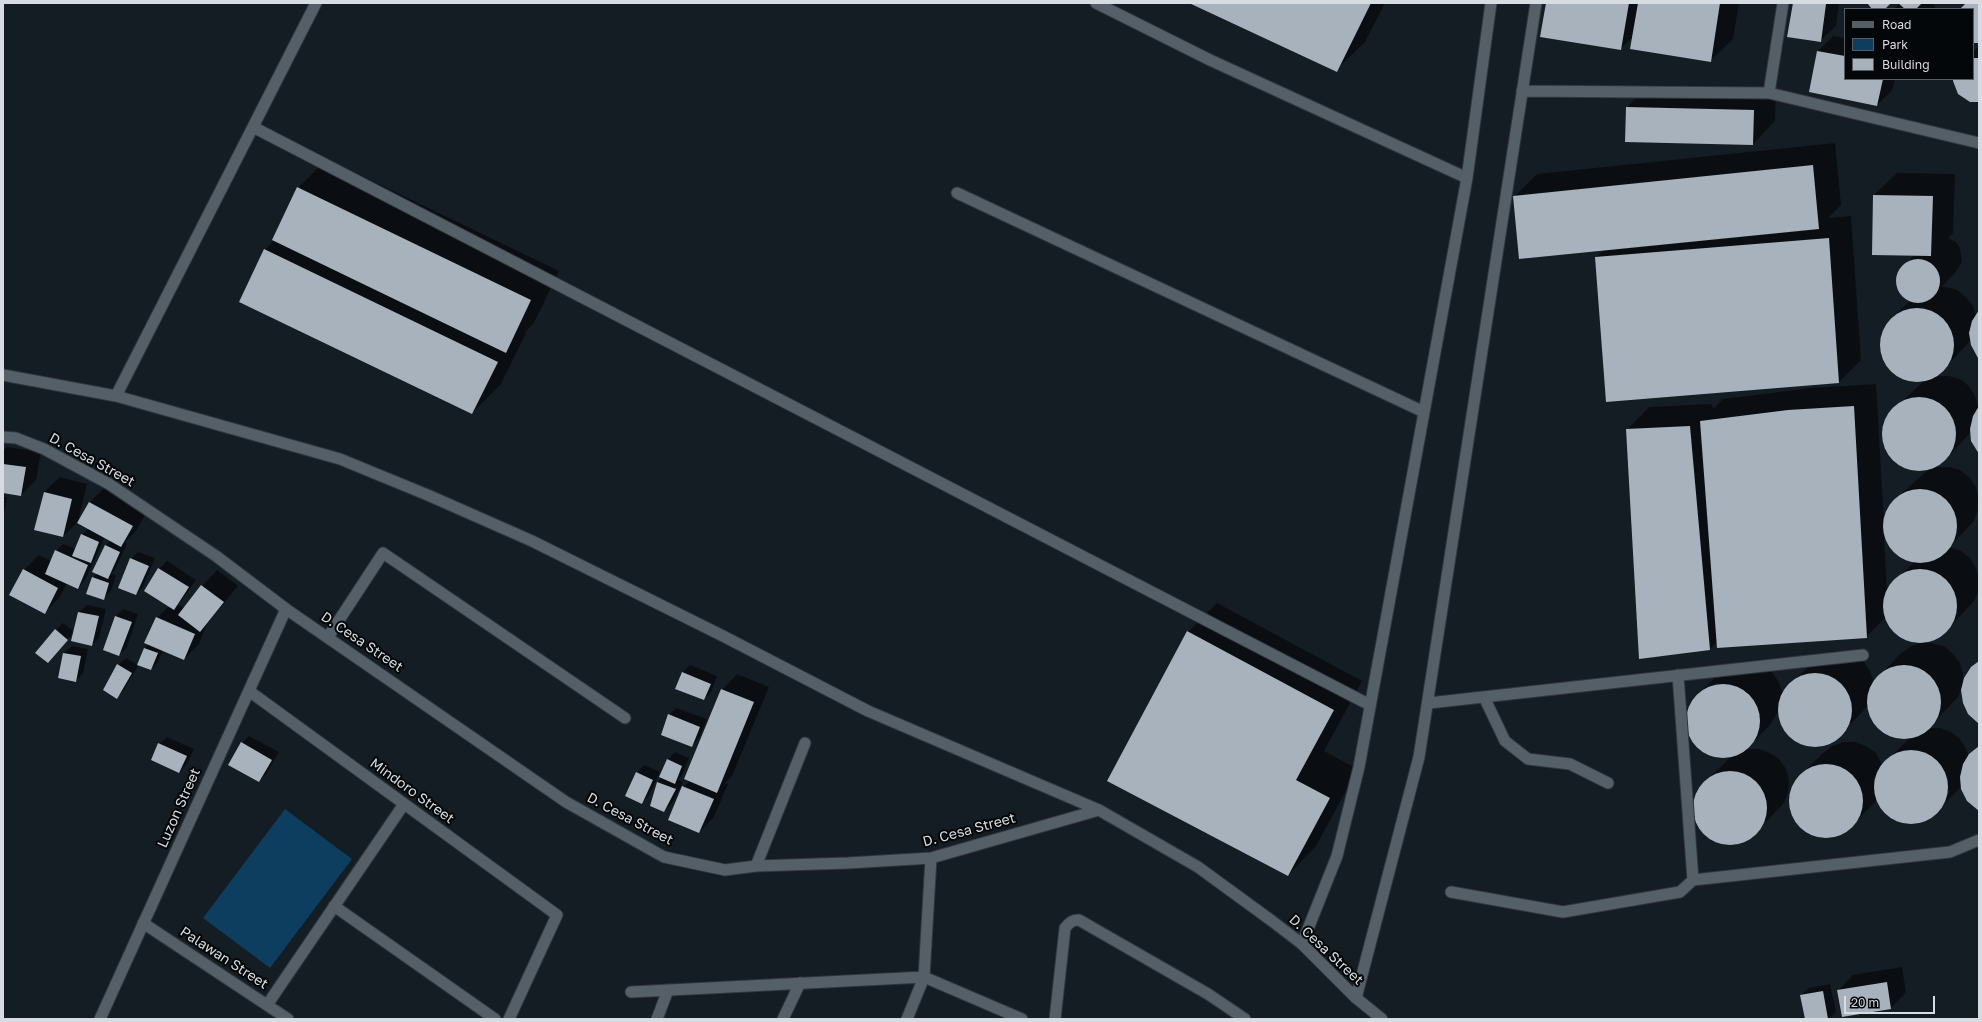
<!DOCTYPE html>
<html>
<head>
<meta charset="utf-8">
<style>
	body { margin:0 }
	#map { position:relative; width:1982px; height:1022px; overflow:hidden; background:#141c24; font-family:"Golos Text",sans-serif }
	canvas { display:block }
	.frame { position:absolute; inset:0; border:4px solid #d6dce1; pointer-events:none }
	.legend { position:absolute; left:1844px; top:8px; width:130px; height:72px; box-sizing:border-box; background:#040709; border:1px solid #585c5f; margin:0; padding:5px 7px; list-style:none; font-size:12px; color:#d6dce1 }
	.legend li { display:flex; align-items:center; gap:8px; height:20px }
	.legend b { width:20px; border:1px solid #585c5f }
	.scale { position:absolute; left:1844px; top:996px; width:91px; height:18px; box-sizing:border-box; border:2px solid #d6dce1; border-top:0; padding-left:5px; font-size:12px; line-height:14px; white-space:nowrap; color:#d6dce1; -webkit-text-stroke:3px #040709; paint-order:stroke }
</style>
</head>
<body>
<div id="map">
<canvas width="1982" height="1022"></canvas>
<div class="frame"></div>
<ul class="legend">
<li><b style="height:5px;background:#555f68"></b>Road</li>
<li><b style="height:11px;background:#0d3d5f"></b>Park</li>
<li><b style="height:11px;background:#a7b2bc"></b>Building</li>
</ul>
<div class="scale">20 m</div>
</div>
<script>
const ctx = document.querySelector('canvas').getContext('2d');
ctx.lineJoin = 'round';
function fill(path, color) {
  ctx.fillStyle = color;
  ctx.fill(path, 'evenodd');
}
function trace(path, color, width, dash) {
  ctx.strokeStyle = color;
  ctx.lineWidth = width;
  ctx.lineCap = dash ? 'butt' : 'round';
  ctx.setLineDash(dash || []);
  ctx.stroke(path);
}
function write(font, color, halo, rows, align = 'center') {
  ctx.font = font + ' "Golos Text",sans-serif';
  ctx.lineWidth = 4;
  ctx.setLineDash([]);
  ctx.textBaseline = 'middle';
  ctx.strokeStyle = halo;
  ctx.fillStyle = color;
  for (const [text, x, y, turn = 0] of rows) {
    ctx.save();
    ctx.translate(x, y);
    ctx.rotate((+turn || 0) * Math.PI / 180);
    ctx.textAlign = isNaN(turn) ? turn : align;
    if (halo) ctx.strokeText(text, 0, 0);
    ctx.fillText(text, 0, 0);
    ctx.restore();
  }
}
fill(new Path2D(`
	M285,809L352,859L270,968L203,918Z`), '#0d3d5f');
fill(new Path2D(`
	M1191,3H1385L1365,42L1336,70Z
	M1547,3H1739L1733,39L1710,61L1633,37L1620,49Z
	M1794,3H1839L1836,26L1820,41L1788,36Z
	M1900,3H1933L1936,9H1894Z
	M1833,36L1845,38V79H1895L1892,90L1877,105L1810,92L1818,51Z
	M1979,46V101L1954,79H1973V52Z
	M1649,85L1776,88L1775,121L1753,144L1626,141L1627,107Z
	M1835,143L1841,205L1828,218L1851,216L1861,360L1839,382L1596,257L1604,250L1514,197L1537,174Z
	M327,159L559,271L534,323L525,332L526,333L501,384L472,413L265,250L274,240L298,188Z
	M1897,173L1955,174L1953,233L1948,238L1956,242L1960,248L1962,262L1955,273L1942,286L1957,290L1966,297L1973,306L1976,317L1979,312V358L1972,345L1971,340L1941,372L1934,376H1949L1960,379L1969,386L1975,396L1979,408V453L1971,432L1943,462L1935,467H1950L1960,470L1969,477L1976,487L1979,498V518L1978,510L1974,521L1949,547L1961,551L1970,558L1976,568L1979,578V591L1974,601L1944,633L1934,640L1925,642L1944,646L1953,654L1960,663L1963,674L1962,687L1972,668L1979,661V722L1964,703L1962,687L1958,697L1928,728H1940L1951,732L1960,739L1966,749L1969,757L1979,746V810L1962,786L1934,814L1925,820L1913,823L1901,822L1890,817L1881,808L1877,800L1850,828L1840,834L1828,837L1816,836L1805,831L1797,822L1791,811L1790,799L1792,787L1799,777L1822,754L1832,746L1844,742H1855L1866,746L1876,753L1882,765L1911,737L1894,736L1883,732L1875,723L1869,712L1868,706L1838,737L1829,743L1817,746L1805,745L1794,740L1785,731L1780,720L1779,710L1770,725L1746,749H1759L1770,753L1779,759L1786,769L1789,780L1788,792L1784,803L1754,834L1744,841L1732,844L1720,843L1709,837L1700,829L1695,818L1694,806L1697,794L1703,783L1733,755L1725,757L1713,756L1702,751L1694,742L1688,731L1687,719L1690,707L1696,696L1719,674L1729,666L1741,662H1752L1763,666L1773,673L1779,683L1783,694L1788,686L1821,655L1833,651H1844L1855,655L1864,662L1870,671L1874,682L1900,654L1910,647L1922,642L1911,641L1900,636L1891,627L1886,617L1866,637L1718,641L1710,649L1627,430L1649,407L1712,404L1713,409L1723,399L1811,388L1876,384L1884,522L1887,512L1893,501L1929,469H1910L1898,464L1890,455L1885,444L1883,432L1886,421L1893,410L1926,379L1920,381L1907,379L1896,374L1888,366L1882,355L1881,343L1884,331L1890,320L1911,300L1901,294L1897,281L1898,274L1914,255L1873,254L1874,195ZM1884,534L1891,547L1899,555L1915,561L1894,582L1887,592ZM1948,790H1950L1946,800H1944Z
	M7,447L41,452L36,480L21,495L3,492V451Z
	M60,477L87,484L78,522L63,536L44,492Z
	M105,487L147,511L136,531L124,543L127,544L115,570L111,574L116,575L111,591L103,599L93,578L98,573L106,545L111,540L105,537L85,580L78,588L67,583L60,597L45,612L24,570L39,555L51,561L56,551L63,544L76,549L82,535L89,528L79,523L90,502Z
	M3,497H7L3,520Z
	M138,552L155,558L143,587L136,594L131,559Z
	M167,561L196,580L178,605L185,608L202,586L217,570L238,586L207,624L199,644L184,659L163,650L158,662L151,669L139,664L124,690L117,697L118,665L126,658L138,665L145,648L149,644L157,618L169,606L145,591L159,569Z
	M1217,603L1362,681L1324,751L1358,769L1316,846L1288,875L1188,632Z
	M87,605L106,609L99,638L91,645L74,632L48,662L56,630L63,623L74,632L79,612Z
	M123,609L138,614L127,647L119,655L116,616Z
	M72,646L88,649L83,674L75,681L59,678L64,653Z
	M690,665L717,676L711,692L704,699L682,673Z
	M737,674L769,687L732,776L725,783L728,784L714,817L699,832L683,787L690,781L722,690Z
	M676,708L707,719L699,738L692,746L669,715Z
	M249,736L279,752L266,774L259,781L242,743Z
	M167,737L194,749L187,764L179,772L159,744Z
	M675,752L689,758L682,775L678,780L683,782L672,803L664,811L651,805L658,782L662,778L668,760Z
	M644,765L660,772L649,795L642,803L637,773Z
	M1902,967L1906,992L1891,1008L1842,1016L1838,991L1853,975Z
	M1830,984L1836,1012L1828,1019H1806L1801,995L1809,988Z`), '#0007');
fill(new Path2D(`
	M1189,3H1371L1337,72Z
	M1546,3H1629L1621,50L1540,37Z
	M1638,3H1720L1711,62L1630,49Z
	M1793,3L1826,4L1821,42L1787,37Z
	M1867,3H1891L1885,9H1872Z
	M1898,3H1922L1916,9H1905Z
	M1966,3H1979V43H1973V9H1960Z
	M1817,51L1845,56V79H1883L1877,106L1809,92Z
	M1973,58H1979V102H1970L1958,94L1953,81V79H1973Z
	M1626,107L1754,110L1753,145L1625,142Z
	M1813,165L1819,229L1519,259L1513,196Z
	M297,187L531,300L506,353L272,240Z
	M1873,195L1933,196L1931,256L1872,255Z
	M1829,238L1839,383L1606,402L1595,257Z
	M264,249L498,362L472,414L239,302Z
	M1896 281a22 22 0 1 1 44 0a22 22 0 1 1-44 0Z
	M1880 345a37 37 0 1 1 74 0a37 37 0 1 1-74 0Z
	M1979,310V360L1971,345L1969,333L1972,321Z
	M1882 434a37 37 0 1 1 74 0a37 37 0 1 1-74 0Z
	M1854,406L1867,638L1717,648L1700,421L1788,410Z
	M1979,406V454L1971,441L1970,429L1973,416Z
	M1690,426L1710,650L1639,659L1626,429Z
	M3,464L26,467L21,496L3,493Z
	M1883 526a37 37 0 1 1 74 0a37 37 0 1 1-74 0Z
	M44,492L72,499L63,537L34,530Z
	M89,502L133,526L121,547L77,523Z
	M81,534L99,542L91,563L72,556Z
	M105,545L120,552L108,579L92,572Z
	M55,550L88,565L78,589L45,574Z
	M130,558L149,566L136,595L118,588Z
	M158,568L189,587L174,610L144,591Z
	M23,569L58,588L45,614L9,595Z
	M1883 606a37 37 0 1 1 74 0a37 37 0 1 1-74 0Z
	M92,577L109,583L104,600L86,594Z
	M201,585L224,602L200,632L178,615Z
	M78,612L99,616L92,646L71,641Z
	M115,616L132,622L119,656L103,650Z
	M156,617L195,634L184,660L144,643Z
	M55,629L68,640L48,663L35,653Z
	M1187,631L1334,710L1296,780L1330,798L1288,876L1107,781Z
	M144,648L158,653L151,670L137,665Z
	M63,653L81,656L76,682L58,678Z
	M1979,661V724L1968,714L1963,703L1961,690L1964,678L1971,667Z
	M117,664L132,673L117,699L103,690Z
	M1867 702a37 37 0 1 1 74 0a37 37 0 1 1-74 0Z
	M682,672L711,684L704,700L675,689Z
	M1778 710a37 37 0 1 1 74 0a37 37 0 1 1-74 0Z
	M1686 721a37 37 0 1 1 74 0a37 37 0 1 1-74 0Z
	M721,689L754,702L717,793L684,779Z
	M668,714L700,727L692,747L661,735Z
	M241,742L272,760L259,782L228,765Z
	M158,743L187,756L179,773L151,760Z
	M1979,746V811L1967,801L1961,789L1960,777L1963,764L1969,754Z
	M1874 787a37 37 0 1 1 74 0a37 37 0 1 1-74 0Z
	M667,759L682,766L675,784L659,777Z
	M1789 801a37 37 0 1 1 74 0a37 37 0 1 1-74 0Z
	M1693 808a37 37 0 1 1 74 0a37 37 0 1 1-74 0Z
	M636,772L653,780L642,804L625,796Z
	M657,782L676,789L664,812L650,806Z
	M682,786L714,799L699,833L668,820Z
	M1887,982L1891,1009L1842,1017L1837,990Z
	M1823,991L1828,1019H1805L1800,995Z`), '#a7b2bc');
const service = new Path2D(`
	M1096,3L1210,60L1467,178
	M1522,91L1769,93L1979,143
	M1769,93L1783,3
	M253,127L1370,705
	M957,193L1424,412
	M3,375L116,396L340,459L430,496L532,541L723,636L868,711L1099,810
	M116,396L316,3
	M1484,697L1505,741L1528,759L1570,764L1608,783
	M1429,703L1863,655
	M1693,880L1950,852L1979,840
	M1451,892L1563,912L1680,892L1693,880L1678,675
	M1302,944L1337,856L1359,767L1467,178L1491,3
	M1356,998L1419,757L1536,3`);
const minor = new Path2D(`
	M3,437L16,438L44,449L109,484L216,556L286,609L566,802L664,857L725,870L756,866L848,863L931,858L1099,810L1198,867L1272,921L1302,944L1356,998L1382,1019
	M328,637L383,553L625,718
	M249,691L557,915L509,1019
	M756,866L805,743
	M334,906L495,1019
	M143,923L288,1019
	M631,992L924,977L1022,1019
	M267,1005L404,804
	M100,1019L286,609
	M657,1019L668,990
	M783,1019L800,983
	M907,1019L924,977L931,858
	M1055,1019L1065,928C1069,923 1072,920 1079,920L1208,994L1245,1019`);
trace(service, '#31363c', 13);
trace(minor, '#31363c', 13);
trace(service, '#555f68', 11);
trace(minor, '#555f68', 11);
write('14px', '#d6dce1', '#040709', [
	["D. Cesa Street",92,460,29],
	["D. Cesa Street",362,642,34],
	["Mindoro Street",412,791,36],
	["Luzon Street",179,808,-66],
	["D. Cesa Street",630,819,28],
	["D. Cesa Street",969,830,-15],
	["D. Cesa Street",1326,950,43],
	["Palawan Street",224,958,33]
]);
</script>
</body>
</html>
